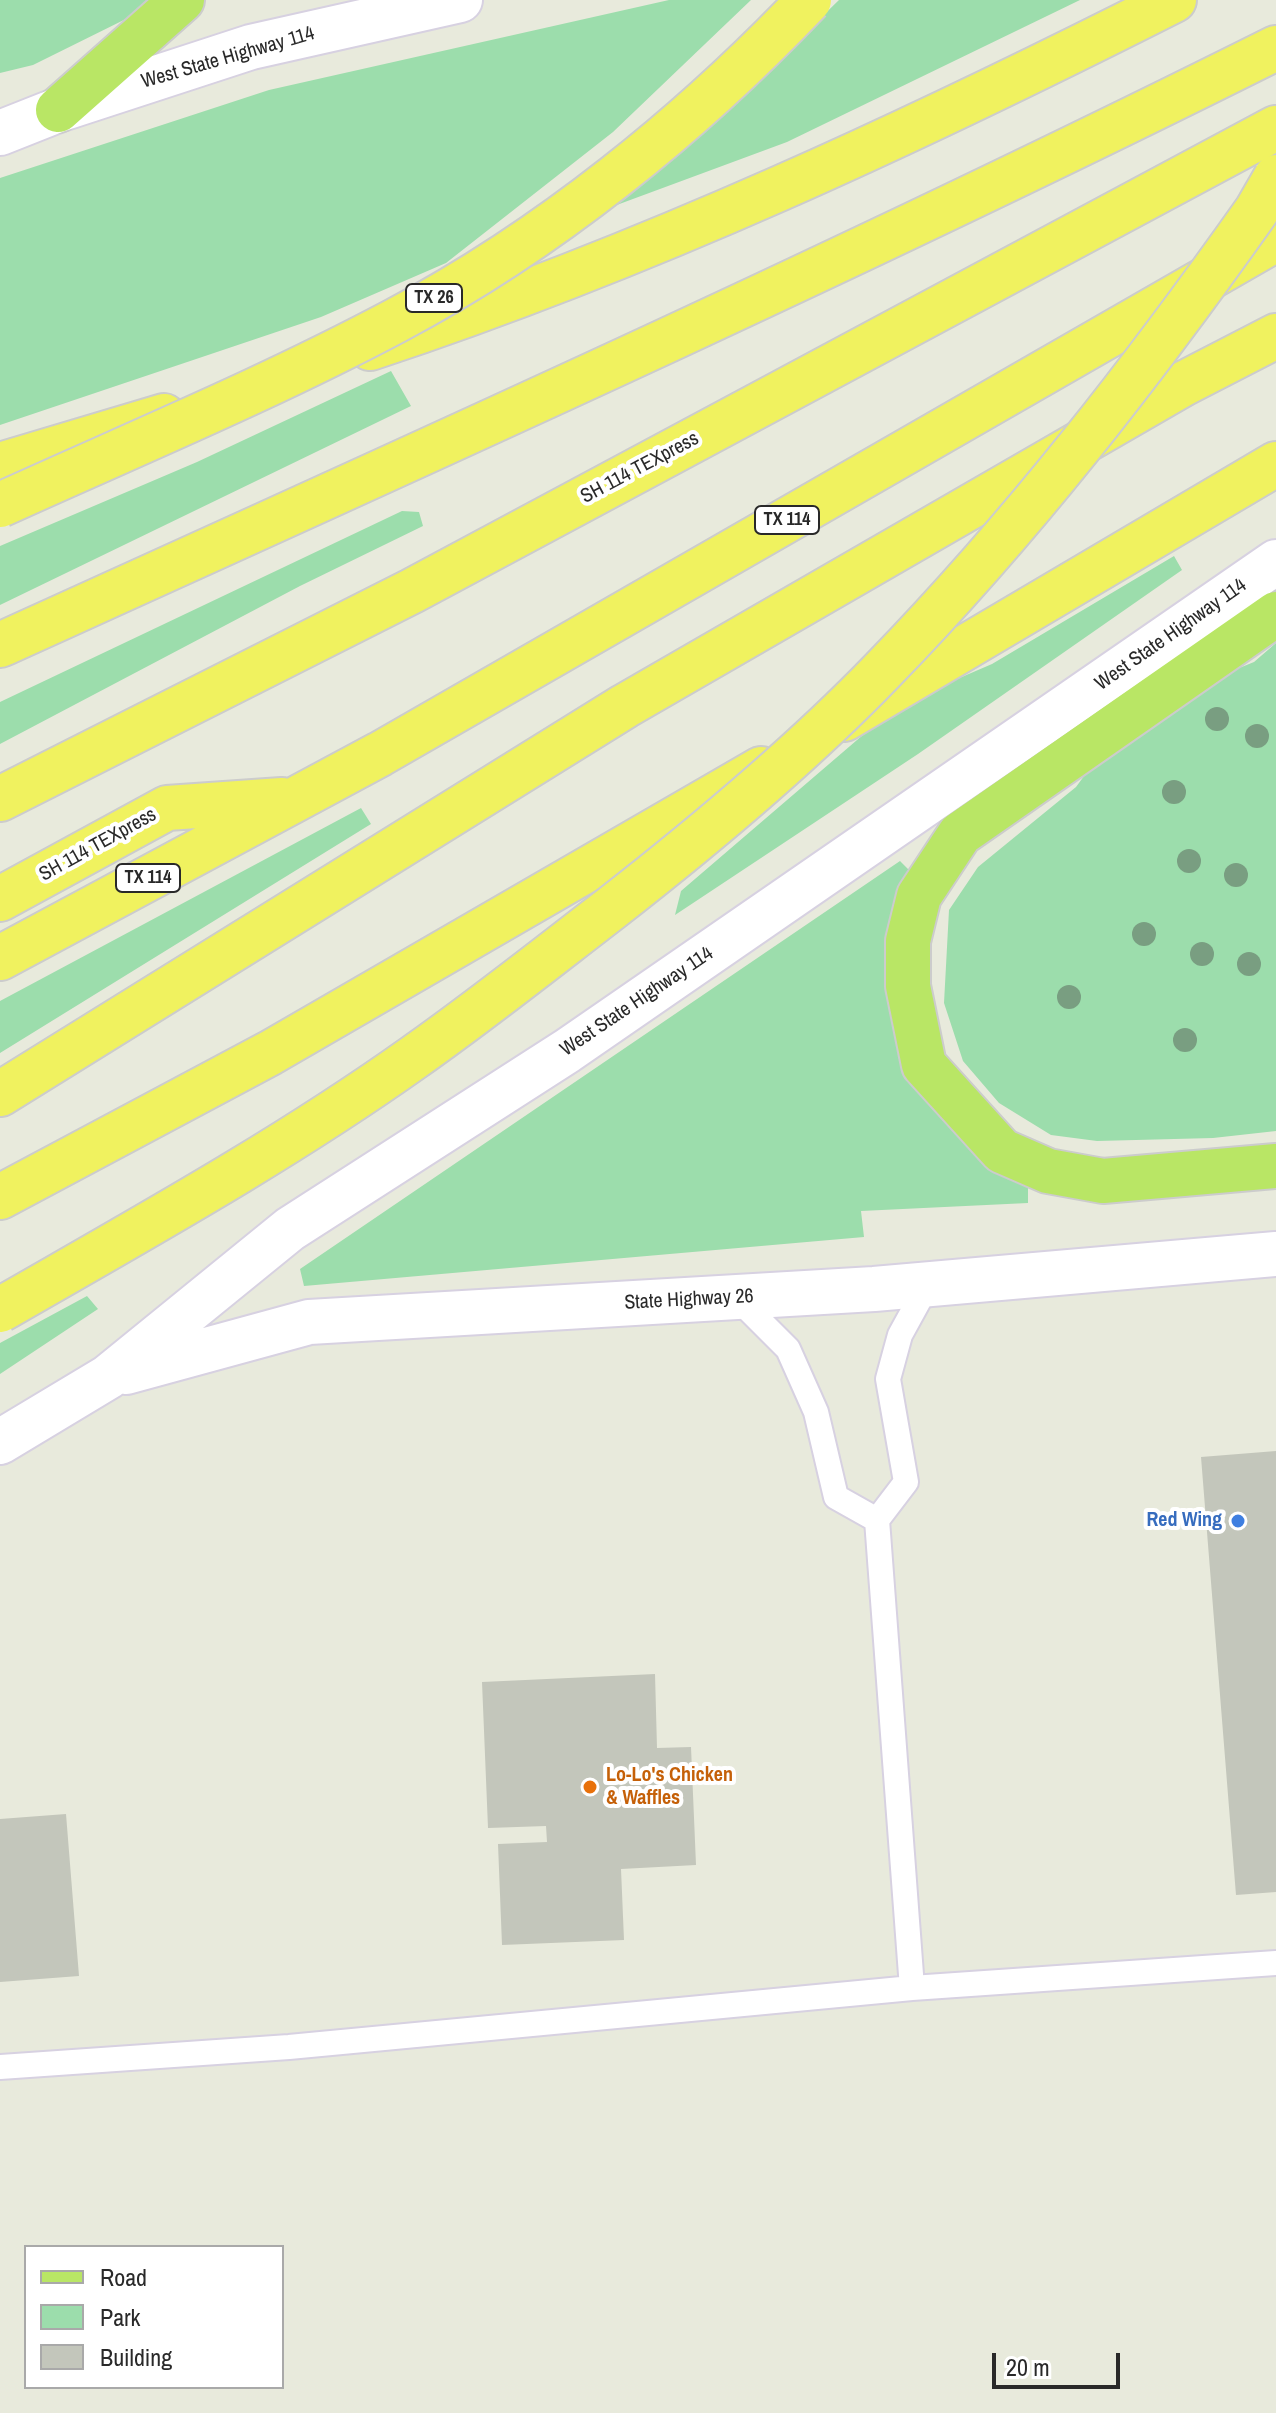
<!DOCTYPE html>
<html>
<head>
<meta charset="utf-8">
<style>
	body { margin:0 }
	#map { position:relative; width:1276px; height:2413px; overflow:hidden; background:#e8eadc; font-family:"Archivo Narrow",sans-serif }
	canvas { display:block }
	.legend { position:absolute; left:24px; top:2245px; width:260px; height:144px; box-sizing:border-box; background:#fff; border:2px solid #a9a9a9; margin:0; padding:10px 14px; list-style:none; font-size:24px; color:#292929 }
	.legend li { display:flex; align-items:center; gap:16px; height:40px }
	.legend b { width:40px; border:2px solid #a9a9a9 }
	.scale { position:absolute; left:992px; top:2353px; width:128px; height:36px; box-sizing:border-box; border:4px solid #292929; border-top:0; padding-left:10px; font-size:24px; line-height:28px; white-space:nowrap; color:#292929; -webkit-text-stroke:6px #fff; paint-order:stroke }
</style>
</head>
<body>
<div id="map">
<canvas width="1276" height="2413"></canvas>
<ul class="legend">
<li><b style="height:10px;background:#b9e665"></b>Road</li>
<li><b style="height:22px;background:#9cddac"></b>Park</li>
<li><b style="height:22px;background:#c3c6bb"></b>Building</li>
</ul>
<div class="scale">20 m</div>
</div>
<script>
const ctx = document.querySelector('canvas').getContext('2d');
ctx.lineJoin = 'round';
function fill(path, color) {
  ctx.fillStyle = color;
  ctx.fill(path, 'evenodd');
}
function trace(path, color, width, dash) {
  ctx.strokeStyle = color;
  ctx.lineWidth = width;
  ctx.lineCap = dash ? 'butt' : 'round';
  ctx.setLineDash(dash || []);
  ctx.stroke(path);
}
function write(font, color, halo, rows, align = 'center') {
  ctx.font = font + ' "Archivo Narrow",sans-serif';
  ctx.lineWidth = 8;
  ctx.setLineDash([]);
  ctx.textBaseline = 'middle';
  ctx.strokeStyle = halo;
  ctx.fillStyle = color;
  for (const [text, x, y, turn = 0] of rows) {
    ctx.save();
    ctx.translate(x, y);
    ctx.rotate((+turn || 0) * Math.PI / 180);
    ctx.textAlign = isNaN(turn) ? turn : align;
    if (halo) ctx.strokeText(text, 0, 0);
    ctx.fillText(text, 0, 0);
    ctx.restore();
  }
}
fill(new Path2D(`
	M0,0H154L144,10L33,65L0,73Z
	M669,0H751L613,132L446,263L321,317L0,425V178L269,90Z
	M839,0H1080L787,142L614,206L758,79Z
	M391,371L411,406L0,605V546L197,462Z
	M402,511L419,512L423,526L300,586L0,744V702Z
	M1174,556L1182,570L918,754L675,915L681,891L899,704L992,664Z
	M1276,643V1131L1213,1138L1097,1141L1051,1135L999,1103L963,1061L944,1003L949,910L978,867L1076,787L1098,757L1142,734L1217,677L1254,662Z
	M361,808L371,824L0,1053V1001Z
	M900,861L911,872L915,1084C942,1127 987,1155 1028,1184V1203L861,1211L864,1237L304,1286L300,1269Z
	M87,1296L98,1309L0,1374V1343Z`), '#9cddac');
fill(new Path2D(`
	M1276,1451V1892L1236,1895L1201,1457Z
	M655,1674L657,1748L691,1747L696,1865L621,1869L624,1940L502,1945L498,1844L547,1842L546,1826L488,1828L482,1682Z
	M66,1814L79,1976L0,1982V1819Z`), '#c3c6bb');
const service = new Path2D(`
	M736,1297L788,1349L816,1412L836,1497L877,1520
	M912,1988L877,1520L906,1482L888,1379L900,1335L928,1284
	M0,2067L289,2047L912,1988L1276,1963`);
const secondary = new Path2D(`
	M0,133L58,110L251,47L460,0
	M126,1372L309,1322L874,1289L1276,1254
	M0,1442L108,1377L290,1229L567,1051L1276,562`);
const primary = new Path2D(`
	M58,110L182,0
	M1276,614L960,834L919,896L908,941V986L924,1065L1002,1151L1048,1171L1103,1181L1276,1166`);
const motorway = new Path2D(`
	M370,348C648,256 913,132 1174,0
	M0,465L164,416
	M0,645C428,451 856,258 1276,48
	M844,719L1276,464
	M0,799L412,591L1276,128
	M0,899L167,808L282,800
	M0,958L380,754L1276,239
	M0,1094L625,706L1183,384L1276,336
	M0,1197L270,1053L761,769`);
trace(service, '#d7d1e1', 28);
trace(secondary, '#d7d1e1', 48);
trace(primary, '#ccc', 48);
trace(motorway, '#ccc', 48);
trace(service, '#fff', 24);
trace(secondary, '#fff', 44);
trace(primary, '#b9e665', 44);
trace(motorway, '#f0f25f', 44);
const motorwayBridge = new Path2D(`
	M0,505C132,445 267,389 395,321C548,240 690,125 809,0
	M0,1310C139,1230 282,1151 413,1058C480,1011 544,960 609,910C704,836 799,757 883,670C1021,528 1143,371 1257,210L1276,177`);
trace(motorwayBridge, '#ccc', 48, []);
trace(motorwayBridge, '#f0f25f', 44);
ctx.fillStyle = '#799e81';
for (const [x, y] of [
	[1217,719],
	[1257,736],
	[1174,792],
	[1189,861],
	[1236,875],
	[1144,934],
	[1202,954],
	[1249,964],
	[1069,997],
	[1185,1040]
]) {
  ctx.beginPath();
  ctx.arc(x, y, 12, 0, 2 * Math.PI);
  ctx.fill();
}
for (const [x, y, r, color] of [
	[1238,1521,8,"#3f7fe0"],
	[590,1787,8,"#e8710a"]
]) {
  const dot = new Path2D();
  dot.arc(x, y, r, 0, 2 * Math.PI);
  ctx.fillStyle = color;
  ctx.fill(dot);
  trace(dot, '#fff', 3);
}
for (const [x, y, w] of [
	[434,298,56],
	[787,520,64],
	[148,878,64]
]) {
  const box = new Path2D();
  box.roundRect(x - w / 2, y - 14, w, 28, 6);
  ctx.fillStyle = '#fff';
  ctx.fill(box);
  trace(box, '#292929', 2);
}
write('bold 18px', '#292929', null, [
	["TX 26",434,298],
	["TX 114",787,520],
	["TX 114",148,878]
]);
write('20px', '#292929', '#fff', [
	["West State Highway 114",228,58,-16],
	["SH 114 TEXpress",640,468,-28],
	["West State Highway 114",1171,635,-35],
	["SH 114 TEXpress",98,845,-29],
	["West State Highway 114",637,1002,-34],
	["State Highway 26",689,1300,-3]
]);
write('bold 20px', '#366cbe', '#fff', [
	["Red Wing",1222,1521]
], 'right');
write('bold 20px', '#c56008', '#fff', [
	["Lo-Lo's Chicken",606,1776],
	["& Waffles",606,1799]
], 'left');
</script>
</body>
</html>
